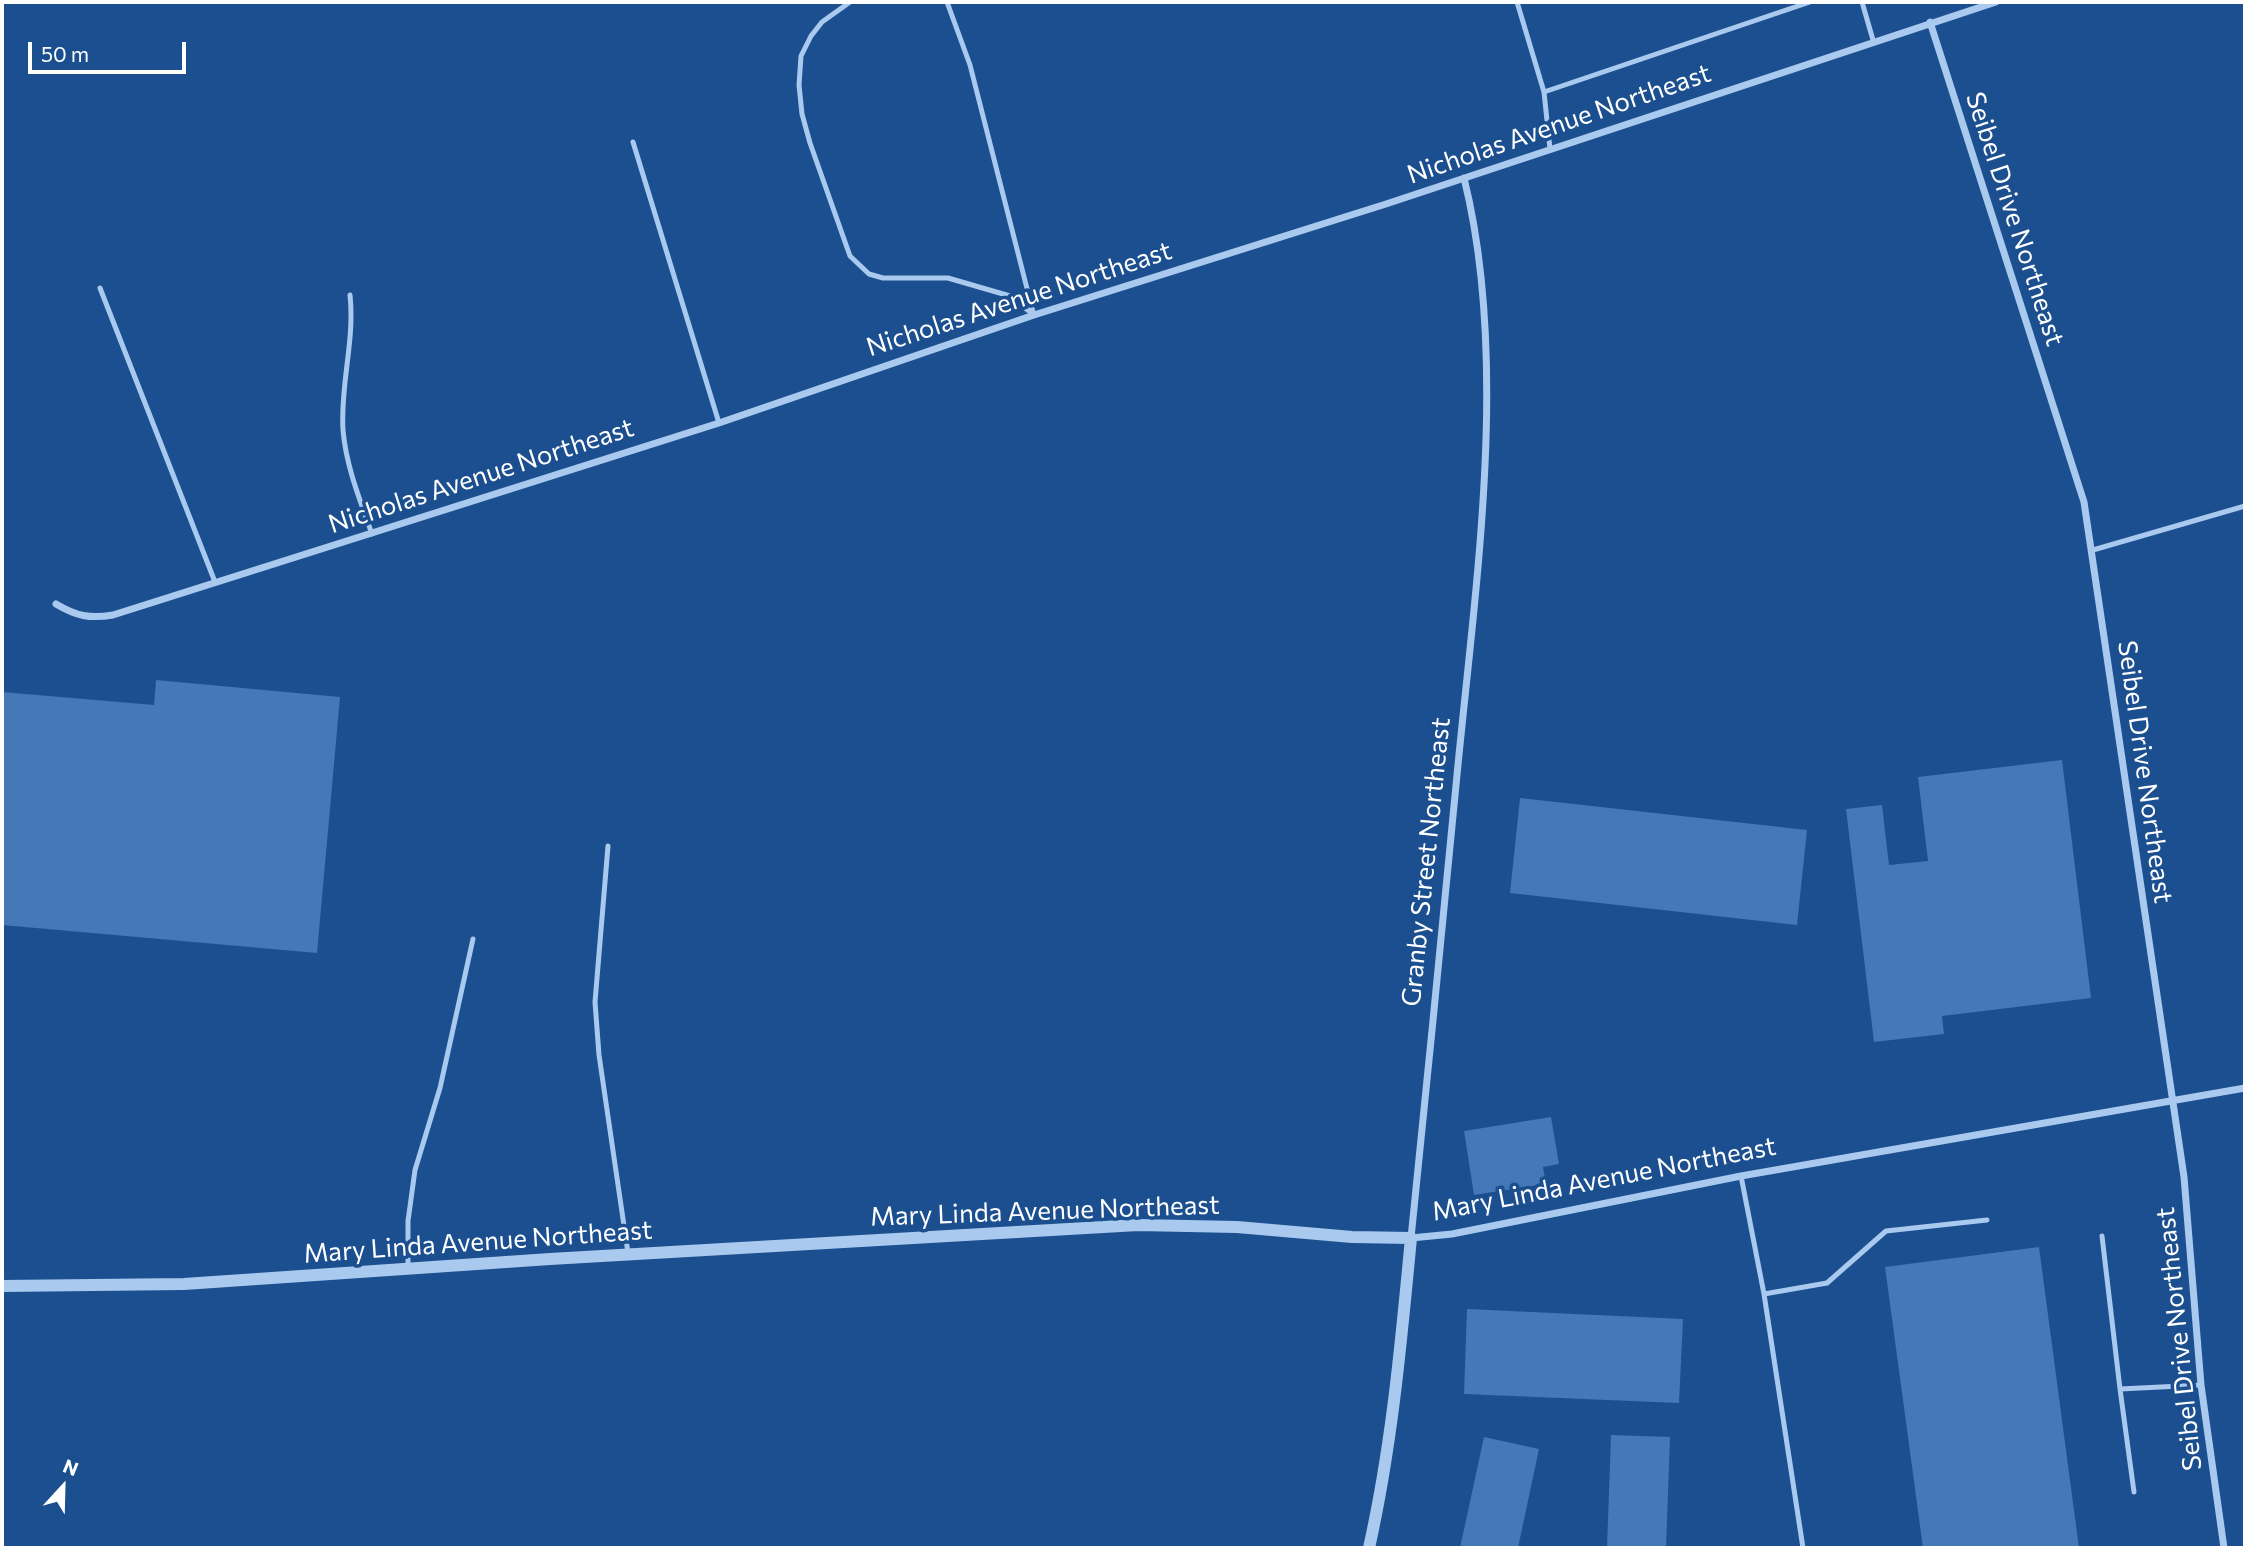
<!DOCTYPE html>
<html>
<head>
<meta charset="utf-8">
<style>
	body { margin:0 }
	#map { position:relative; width:2247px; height:1550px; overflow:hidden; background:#1b4f8f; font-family:Commissioner,sans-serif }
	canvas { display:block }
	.frame { position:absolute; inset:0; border:4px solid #fff; pointer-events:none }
	.north { position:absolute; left:28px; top:1452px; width:70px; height:70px; -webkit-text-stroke:5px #1b4f8f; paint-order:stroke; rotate:22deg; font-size:19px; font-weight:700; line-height:28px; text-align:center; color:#fff }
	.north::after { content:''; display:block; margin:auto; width:24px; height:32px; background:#fff; clip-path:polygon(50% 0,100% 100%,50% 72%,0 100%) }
	.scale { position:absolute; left:28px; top:42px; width:158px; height:32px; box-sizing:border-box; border:4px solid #fff; border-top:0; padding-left:9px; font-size:21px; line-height:24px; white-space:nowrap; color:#fff; -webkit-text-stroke:5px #1b4f8f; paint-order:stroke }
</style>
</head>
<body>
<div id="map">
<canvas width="2247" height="1550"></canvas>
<div class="frame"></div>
<div class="north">N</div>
<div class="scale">50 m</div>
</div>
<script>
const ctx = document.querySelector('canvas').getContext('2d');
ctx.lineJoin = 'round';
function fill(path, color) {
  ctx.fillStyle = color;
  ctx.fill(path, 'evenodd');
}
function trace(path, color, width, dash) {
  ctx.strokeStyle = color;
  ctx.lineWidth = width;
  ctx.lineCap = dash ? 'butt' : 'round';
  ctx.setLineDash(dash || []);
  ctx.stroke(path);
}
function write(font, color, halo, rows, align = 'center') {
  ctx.font = font + ' Commissioner,sans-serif';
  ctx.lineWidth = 7;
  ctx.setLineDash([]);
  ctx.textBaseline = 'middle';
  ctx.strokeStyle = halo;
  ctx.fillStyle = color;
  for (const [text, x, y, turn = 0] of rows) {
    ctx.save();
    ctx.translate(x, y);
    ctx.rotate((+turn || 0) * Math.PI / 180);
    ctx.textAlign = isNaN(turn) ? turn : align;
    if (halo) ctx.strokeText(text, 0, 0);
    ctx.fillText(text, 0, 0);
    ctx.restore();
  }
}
fill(new Path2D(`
	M156,680L340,697L317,953L2,925V692L154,705Z
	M2062,760L2091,998L1942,1016L1944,1034L1874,1042L1846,809L1882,805L1889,865L1928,861L1918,777Z
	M1520,798L1807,830L1797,925L1510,893Z
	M1551,1117L1559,1164L1543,1167L1546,1184L1474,1195L1464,1131Z
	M2039,1247L2079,1548H1923L1885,1267Z
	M1467,1309L1683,1319L1679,1403L1464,1394Z
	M1611,1435L1670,1437L1666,1548H1607Z
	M1484,1437L1539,1449L1518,1548H1460Z`), '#4478b7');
trace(new Path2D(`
	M850,2L822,22L811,36L801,56L799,85L802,114L810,143L850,256L869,274L883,278H948L1010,296L1034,315
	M947,2L970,65L1033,312
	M1517,2L1544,92
	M1862,2L1873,40
	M633,142L719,423
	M1550,149L1544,92L1810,2
	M100,288L215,582
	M350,295C355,341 340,385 343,430C346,466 360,500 372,534
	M2093,550L2245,506
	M608,846L595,1002L599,1055L628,1253
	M1741,1176L1764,1294L1803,1548
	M2102,1236L2120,1389L2201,1385
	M408,1268V1221L415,1170L440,1088L473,939
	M1764,1294L1827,1283L1886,1231L1987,1220
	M2120,1389L2134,1492`), '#a9c9ee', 5);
trace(new Path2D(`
	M1930,22L2084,502L2184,1177L2201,1385L2224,1548
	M1464,178C1510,363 1475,587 1457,775C1442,929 1427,1084 1411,1238L1452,1234L1741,1176L2245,1088
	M56,604C76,616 90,619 113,615L719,423L1034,315L1386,204L1996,2`), '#a9c9ee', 7);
trace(new Path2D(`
	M2,1286L184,1284L550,1259L1138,1225L1237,1227L1352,1237L1411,1238C1401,1343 1392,1445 1369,1548`), '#a9c9ee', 12);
write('26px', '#fff', '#1b4f8f', [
	["Nicholas Avenue Northeast",1559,124,-19],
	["Seibel Drive Northeast",2015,219,72],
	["Nicholas Avenue Northeast",1019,299,-18],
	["Nicholas Avenue Northeast",481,476,-18],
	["Seibel Drive Northeast",2145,772,82],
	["Granby Street Northeast",1426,862,-84],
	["Mary Linda Avenue Northeast",1604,1179,-11],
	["Mary Linda Avenue Northeast",1045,1211,-2],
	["Mary Linda Avenue Northeast",478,1242,-4],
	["Seibel Drive Northeast",2179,1339,-96]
]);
</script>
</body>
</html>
